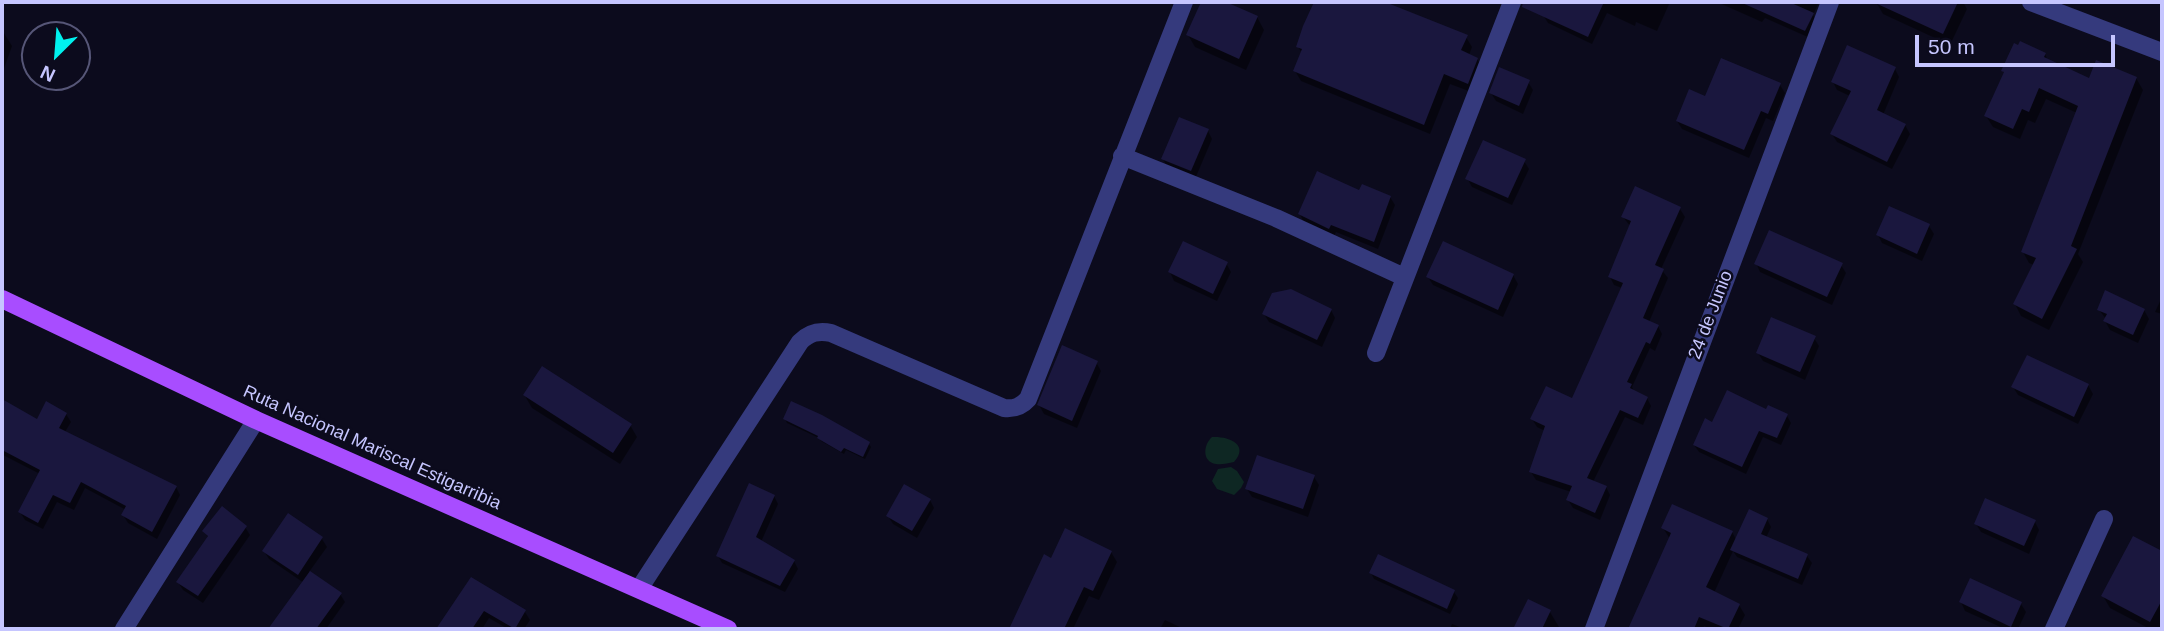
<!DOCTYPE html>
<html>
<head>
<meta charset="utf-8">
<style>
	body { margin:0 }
	#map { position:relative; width:2164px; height:631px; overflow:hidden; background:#0c0b1d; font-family:Arial,sans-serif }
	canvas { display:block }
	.frame { position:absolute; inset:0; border:4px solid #c6c6ff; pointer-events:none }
	.north { position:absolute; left:21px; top:21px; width:70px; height:70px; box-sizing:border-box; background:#0c0b1d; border:2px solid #565677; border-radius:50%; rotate:205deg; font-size:19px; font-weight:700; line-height:28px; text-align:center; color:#c6c6ff }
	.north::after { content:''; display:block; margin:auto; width:24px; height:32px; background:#00f1ee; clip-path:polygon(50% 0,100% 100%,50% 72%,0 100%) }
	.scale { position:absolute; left:1915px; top:35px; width:200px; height:32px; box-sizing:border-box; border:4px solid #c6c6ff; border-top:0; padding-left:9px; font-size:21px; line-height:24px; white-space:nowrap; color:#c6c6ff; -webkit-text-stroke:5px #0c0b1d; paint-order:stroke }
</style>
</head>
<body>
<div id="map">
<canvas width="2164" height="631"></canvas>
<div class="frame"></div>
<div class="north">N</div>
<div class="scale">50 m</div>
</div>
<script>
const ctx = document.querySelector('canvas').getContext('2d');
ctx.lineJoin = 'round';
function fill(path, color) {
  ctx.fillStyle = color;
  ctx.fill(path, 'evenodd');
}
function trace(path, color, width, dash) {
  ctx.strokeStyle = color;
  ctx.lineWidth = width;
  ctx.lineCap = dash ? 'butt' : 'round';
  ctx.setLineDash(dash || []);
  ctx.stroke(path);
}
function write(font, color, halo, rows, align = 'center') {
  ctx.font = font + ' Arial,sans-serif';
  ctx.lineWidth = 5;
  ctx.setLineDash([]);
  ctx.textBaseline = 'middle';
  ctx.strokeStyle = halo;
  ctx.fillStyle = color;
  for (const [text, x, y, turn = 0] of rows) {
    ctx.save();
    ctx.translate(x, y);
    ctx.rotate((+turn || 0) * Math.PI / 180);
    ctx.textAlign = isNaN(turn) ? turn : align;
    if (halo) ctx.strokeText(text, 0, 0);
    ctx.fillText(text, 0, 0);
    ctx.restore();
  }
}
fill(new Path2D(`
	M1212,437C1228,436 1250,444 1234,462C1228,463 1222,465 1216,464C1202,462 1203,445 1212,437Z
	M1231,467L1237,471L1244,482L1241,488L1234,495L1217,489L1212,481L1218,469Z`), '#0e2723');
fill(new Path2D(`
	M1203,2H1222L1257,17L1264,30L1246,70L1195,47L1188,35Z
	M1315,2H1381L1466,37L1472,47L1469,55L1477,59L1483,69L1474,93L1450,84L1430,134L1301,81L1295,71L1302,53L1298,47Z
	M1549,2H1670L1657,31L1636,22L1635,26L1607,13L1592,44L1548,23L1543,15Z
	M1717,2H1819L1813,15L1817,22L1810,38L1765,18L1762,22Z
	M1876,2H1963L1967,9L1950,45L1883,14Z
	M2,30L12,46L2,74Z
	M2045,54L2048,61L2090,80L2136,78L2143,90L2078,254L2083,262L2049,330L2021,316L2015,304L2034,265L2029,263L2023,252L2077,113L2046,99L2035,123L2028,120L2020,139L1993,127L1986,116L2005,74L2003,71Z
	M1895,69L1899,77L1883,115L1905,125L1910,134L1892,169L1837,142L1832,134L1850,96L1837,90L1833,82Z
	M1528,82L1533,90L1523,114L1496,101L1491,93Z
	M1780,85L1785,93L1773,121L1766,118L1749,158L1682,129L1677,121L1706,98Z
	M1208,131L1212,139L1195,179L1167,167L1163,159Z
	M1524,161L1529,169L1512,205L1472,187L1467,178Z
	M1360,193L1390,197L1395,205L1378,249L1336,232L1334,236L1304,223L1300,214Z
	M1680,209L1685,217L1661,269L1668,278L1649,322L1658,326L1662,334L1655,351L1650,348L1632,387L1635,393L1647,398L1651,406L1643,425L1625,417L1593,482L1606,487L1610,495L1600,520L1573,508L1568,500L1571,492L1536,480L1531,472L1545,431L1537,427L1532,419L1573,400L1622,288L1614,285L1610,277L1630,226L1623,217Z
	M1929,226L1934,234L1922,261L1882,243L1878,235Z
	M1226,263L1231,272L1217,301L1174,281L1170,272Z
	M1756,263L1841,265L1846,273L1832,305L1760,272Z
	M1513,275L1518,284L1503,317L1433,285L1428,277Z
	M2162,297V314L2155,312Z
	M1331,310L1335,318L1322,347L1269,322L1264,314Z
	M2099,310H2144L2149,319L2138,343L2110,330L2105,321L2106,319Z
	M1814,338L1819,346L1805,380L1763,361L1758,353Z
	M1096,362L1101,371L1077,428L1044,414L1039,405Z
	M2088,385L2093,394L2078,424L2018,395L2013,387Z
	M525,396L630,425L637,437L620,464L532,408Z
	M2,401L37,421L66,414L71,422L65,432L176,487L180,495L157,539L128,523L123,515L126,510L85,488L74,510L57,502L43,529L25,520L20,512L40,474L3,455L2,458Z
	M1767,411L1787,416L1791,423L1781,445L1763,437L1746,474L1699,452L1694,445L1713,424Z
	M785,419L869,444L871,447L865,459L846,450L844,454L821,441L819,438L787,423Z
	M1314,477L1319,485L1308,517L1252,497L1247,489Z
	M774,496L778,504L761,542L794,561L798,569L785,592L722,563L718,556Z
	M930,500L934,508L917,538L893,524L888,516Z
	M289,516L322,539L327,547L309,572L340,594L345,602L326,629H276L273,625L304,583L269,559L264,551Z
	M1767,519L1771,527L1766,538L1807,556L1812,563L1802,585L1737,557L1733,551L1714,593L1739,605L1745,615L1738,629H1711L1704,626L1703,629H1630L1670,539L1663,528L1732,532L1737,541Z
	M2035,522L2039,530L2029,554L1981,532L1976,524Z
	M245,527L250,535L203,603L183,590L178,582L209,539L205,532Z
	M2134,538L2162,553V624L2159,629H2150L2110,608L2103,596Z
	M1111,552L1117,562L1099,600L1089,596L1073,629H1013L1012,627L1052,560Z
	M1371,573L1454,592L1458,598L1450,614L1374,579Z
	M1529,601L1550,612L1559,627L1558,629H1515Z
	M1961,602L2021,604L2026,612L2018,629H2005L1965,611Z
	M454,603L525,612L530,620L524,629H508L489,618L482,629H438Z
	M1165,620L1184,629H1160Z
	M1452,624L1465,629H1450Z`), '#0007');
fill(new Path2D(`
	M1201,2H1226L1258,16L1239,59L1186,35Z
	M1314,2H1385L1468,35L1461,50L1478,58L1468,84L1444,74L1424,125L1293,71L1302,49L1296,47L1303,26Z
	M1523,2H1604L1588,37L1522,7Z
	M1740,2H1789L1814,13L1805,31Z
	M1873,2H1958L1943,34Z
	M2020,41L2046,53L2044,57L2089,78L2096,60L2137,77L2071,246L2077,249L2042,319L2013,304L2036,258L2021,252L2078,106L2039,88L2029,112L2022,109L2013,129L1984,116L2004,72L2001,71L2014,43L2018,45Z
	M1847,45L1896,67L1877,110L1906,124L1887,162L1830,134L1851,91L1831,82Z
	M1721,58L1781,83L1768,114L1761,111L1744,150L1676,121L1689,89L1705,96Z
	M1499,67L1530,80L1519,106L1489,93Z
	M1179,117L1209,129L1191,171L1161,159Z
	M1483,140L1526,159L1508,198L1465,179Z
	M1317,171L1359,190L1362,184L1391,196L1374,242L1331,225L1329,229L1298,214Z
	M1635,186L1681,207L1655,265L1664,269L1643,318L1659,325L1650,344L1646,342L1627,382L1632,384L1630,388L1648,397L1638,418L1620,410L1587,478L1607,486L1595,513L1566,500L1572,486L1529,472L1545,426L1530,419L1546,386L1572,398L1595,347L1623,283L1608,277L1631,221L1621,217Z
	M1889,206L1930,224L1917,254L1876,235Z
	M1769,230L1843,263L1827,297L1754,264Z
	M1183,241L1228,262L1213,294L1168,272Z
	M1443,241L1514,274L1498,310L1426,277Z
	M1291,289L1332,309L1317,340L1262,314L1272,293Z
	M2105,290L2145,309L2133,335L2103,321L2107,314L2097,310Z
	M1771,317L1816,336L1800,372L1756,353Z
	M1062,345L1098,361L1072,421L1037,405Z
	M2027,355L2089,384L2074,417L2011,387Z
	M542,366L632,424L613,453L523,395Z
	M1727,390L1766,409L1768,405L1788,414L1777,438L1759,431L1742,467L1693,445L1705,418L1712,422Z
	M2,399L37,419L46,401L67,413L59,428L177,486L152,532L121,515L126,506L81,482L70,503L53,495L38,523L18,512L40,470L2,450Z
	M791,401L822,415L870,442L863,457L844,448L841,452L817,438L818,436L783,419Z
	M1257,455L1315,475L1303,509L1245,489Z
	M749,483L775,495L756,537L795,560L780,586L716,556Z
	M904,484L931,499L912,531L886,516Z
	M1985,498L2036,520L2024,546L1974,524Z
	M1672,504L1733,531L1706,587L1740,604L1728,629L1699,617L1694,629H1628L1671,533L1661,528Z
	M222,506L247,526L198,596L176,582L208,536L202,531Z
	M1749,509L1768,518L1761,534L1808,554L1798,579L1730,550Z
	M288,513L323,537L298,575L262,551Z
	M1065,528L1112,551L1093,591L1084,587L1064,629H1009L1044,554L1051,558Z
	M2133,536L2162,551V600L2150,622L2101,596Z
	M1378,554L1455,590L1447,609L1369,573Z
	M310,571L342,593L316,629H268Z
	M471,577L526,610L515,629L484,611L472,629H436Z
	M1970,578L2022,602L2011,627L1959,602Z
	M1528,599L1551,610L1542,629H1513Z`), '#1a173e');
trace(new Path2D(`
	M2031,2L2162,52
	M1122,156L1276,218L1404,277
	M1376,353L1512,2
	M639,589L800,342C809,333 818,330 831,333L1004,408C1014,409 1021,407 1028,399C1081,267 1131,134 1184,2
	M124,629L256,420
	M1594,629L1830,2
	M2054,629L2104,519`), '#353a7d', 18);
trace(new Path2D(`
	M2,299L256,420L728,629`), '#a84dff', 18);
write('18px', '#c6c6ff', '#0c0b1d', [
	["24 de Junio",1711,315,-69],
	["Ruta Nacional Mariscal Estigarribia",372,448,24]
]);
</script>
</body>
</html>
